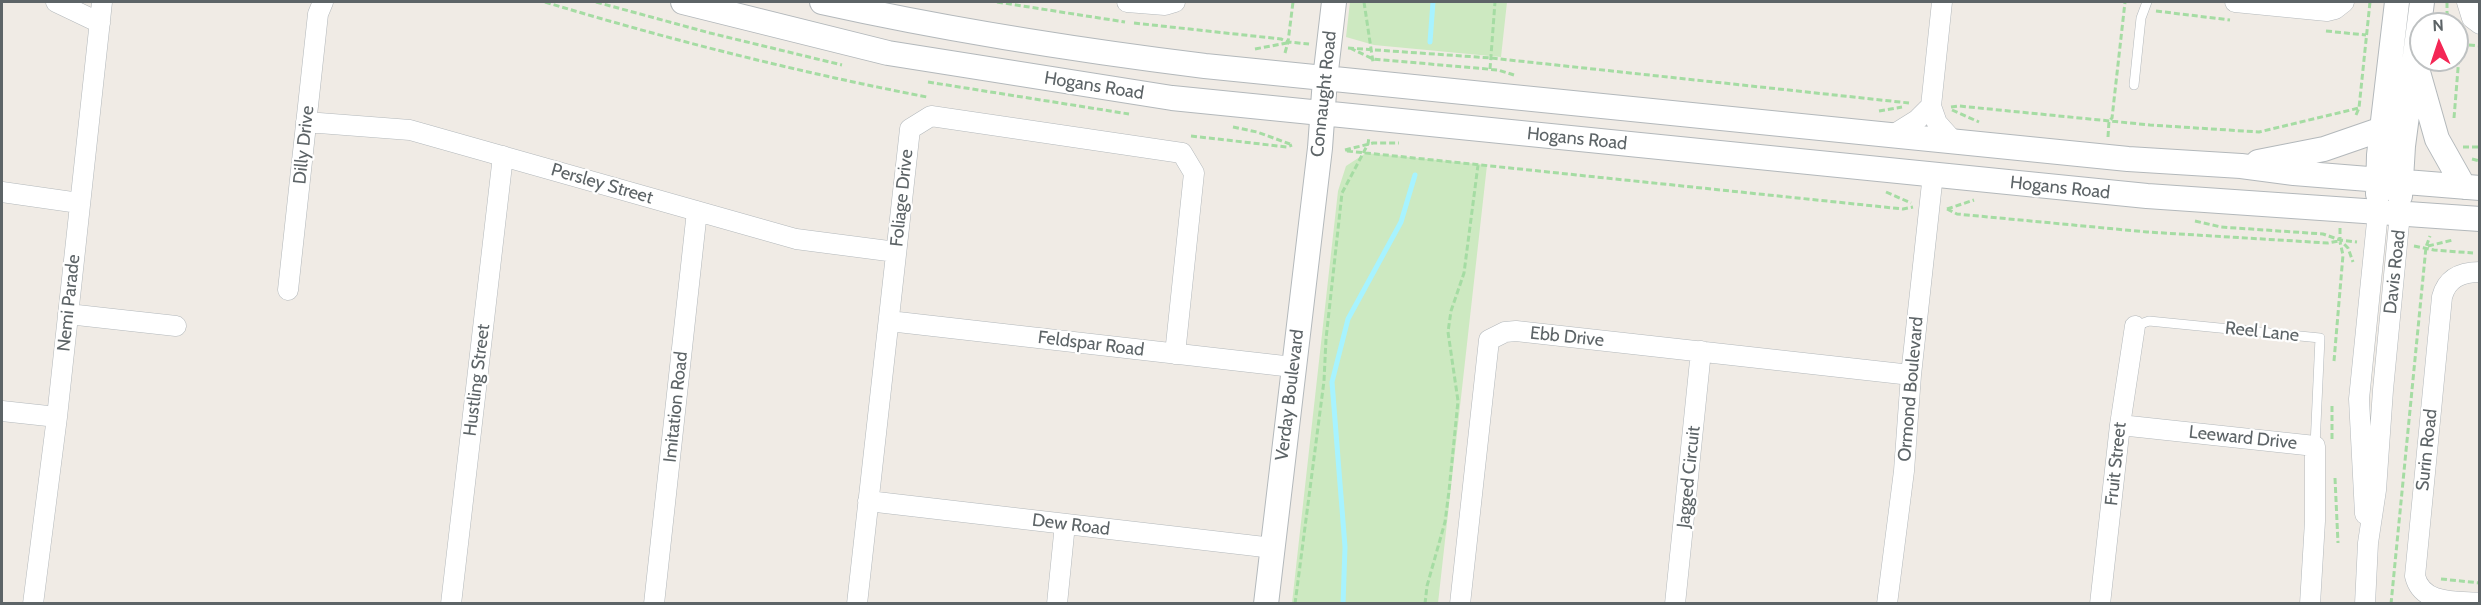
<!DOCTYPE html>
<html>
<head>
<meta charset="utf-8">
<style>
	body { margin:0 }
	#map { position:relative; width:2481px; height:605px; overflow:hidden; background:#f0ebe5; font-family:Cabin,sans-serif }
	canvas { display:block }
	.frame { position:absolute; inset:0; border:3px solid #5d6467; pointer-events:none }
	.north { position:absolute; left:2409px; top:12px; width:60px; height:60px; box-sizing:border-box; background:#fff; border:2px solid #bec1c2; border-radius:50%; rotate:357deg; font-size:16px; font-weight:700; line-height:24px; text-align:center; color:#5d6467 }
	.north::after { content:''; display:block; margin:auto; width:21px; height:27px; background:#f42755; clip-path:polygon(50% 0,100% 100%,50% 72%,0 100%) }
</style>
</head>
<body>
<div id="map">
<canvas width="2481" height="605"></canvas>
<div class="frame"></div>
<div class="north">N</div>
</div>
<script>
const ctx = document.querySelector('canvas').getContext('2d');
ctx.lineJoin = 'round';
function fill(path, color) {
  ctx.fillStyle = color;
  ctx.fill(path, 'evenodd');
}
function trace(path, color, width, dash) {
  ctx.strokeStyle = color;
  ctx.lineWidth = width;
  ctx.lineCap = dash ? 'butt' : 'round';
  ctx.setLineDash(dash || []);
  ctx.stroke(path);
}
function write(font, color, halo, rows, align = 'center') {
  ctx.font = font + ' Cabin,sans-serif';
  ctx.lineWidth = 4.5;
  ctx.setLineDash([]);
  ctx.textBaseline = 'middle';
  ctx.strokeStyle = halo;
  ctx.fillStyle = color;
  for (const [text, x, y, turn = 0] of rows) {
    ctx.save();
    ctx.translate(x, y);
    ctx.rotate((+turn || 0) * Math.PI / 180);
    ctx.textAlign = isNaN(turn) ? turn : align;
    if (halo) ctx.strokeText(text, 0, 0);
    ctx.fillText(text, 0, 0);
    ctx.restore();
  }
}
fill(new Path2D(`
	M1350,2H1507L1501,57L1374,45L1346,37Z
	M1366,153L1487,165L1438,603H1292L1338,191L1346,166Z`), '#cde9c1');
trace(new Path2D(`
	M1430,42L1433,2
	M1343,604L1345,547L1332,382L1348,319L1401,222L1415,175`), '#a7f3ff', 5);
const service = new Path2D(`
	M2134,85L2141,18L2147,2
	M2135,326L2149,321L2320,338L2315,446`);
const minor = new Path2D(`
	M56,2L100,23
	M1127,2L1165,5L1175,2
	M1942,2L1931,106L1937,123L1953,141
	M2235,2L2327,11L2335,9L2344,2
	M2467,2L2472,18L2480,24
	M306,122L410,130L796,239L896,252
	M1893,135L1917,120L1931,106
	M2,192L79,203
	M2480,272C2461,272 2447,278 2442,297L2415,576C2422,605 2456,601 2480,603
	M288,290L318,14L323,2
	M68,314L176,326
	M889,321L1293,367
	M2,411L57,417
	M2120,425L2315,446V521L2310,604
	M868,501L1273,548
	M2365,514L2359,399L2378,212
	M33,604L57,417L102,2
	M451,604L503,156
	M654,604L697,211
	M857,604L910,129L931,116L1182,153L1194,173L1175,354
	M1057,604L1065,524
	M1460,604L1489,340L1505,332L1516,331L1911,375
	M1675,604L1701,351
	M1887,604L1904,471L1911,375L1933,174
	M2100,604L2120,425L2135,326
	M2365,604L2368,543L2376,490L2383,390L2400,213`);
const tertiary = new Path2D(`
	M683,2L888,53L1172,98L2147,196L2480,219
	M822,2C948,30 1076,50 1205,66L2128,159L2241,166L2294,173L2480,188
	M2418,72L2437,139L2464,187
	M2258,162L2324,149L2382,129
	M2378,194L2379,155L2397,2
	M2400,196L2403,146L2422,2
	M1266,604L1320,148L1325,79L1334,2`);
trace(service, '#b3b8bb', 10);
trace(minor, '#b3b8bb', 21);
trace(tertiary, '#b3b8bb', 26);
trace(new Path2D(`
	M545,2C670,40 798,72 927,97
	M596,2L710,33L842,65
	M997,2L1125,22
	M1364,2L1373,62
	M2447,2V13L2453,24
	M2156,11L2230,20
	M1134,23L1281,39L1288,42L1309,44
	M2326,31L2366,35
	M2460,44L2480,46
	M1348,48L1491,58L1909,103
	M1350,48L1373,59L1498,70L1514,75
	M1255,49L1287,43
	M1285,53L1288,42L1293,2
	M1490,69L1495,2
	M928,82L1129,114
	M1951,107L1959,106L2150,125L2259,132L2359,108
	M1952,110L1979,122
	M1879,111L1902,107
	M2356,115L2359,108L2370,2
	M2454,118L2460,44L2457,31
	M1233,127L1257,132L1290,144
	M1191,136L1287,147L1292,145
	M2108,137L2109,121L2112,118L2125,2
	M2463,147H2480
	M1345,150L1373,143H1399
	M1347,151L1903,209L1913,207
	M2472,159L2480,161
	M1886,192L1911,203
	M1947,209L1974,200
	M1947,209L1957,214L2147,232L2328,243L2339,241
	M2195,221L2221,227L2323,234L2340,240L2348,248L2353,262
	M2340,228V240L2357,242
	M2414,246L2434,250L2473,253
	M2428,246L2453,240
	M2334,361L2343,255L2340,242
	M2332,439V403
	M2335,478L2338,543
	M2441,579L2480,583
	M1295,604L1324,381L1326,339L1342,193L1368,144L1369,137
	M1425,604L1427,586L1445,522L1449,491L1458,401L1448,332L1451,311L1464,273L1478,165
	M2391,604L2426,247L2430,236`), '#a5dca3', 3, [6, 3]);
trace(service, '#fff', 9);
trace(minor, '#fff', 20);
trace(tertiary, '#fff', 24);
write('18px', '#5d6467', '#fff', [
	["Hogans Road",1094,86,9],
	["Connaught Road",1324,94,-84],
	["Hogans Road",1577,139,6],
	["Dilly Drive",304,145,-84],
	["Persley Street",602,184,16],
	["Hogans Road",2060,188,6],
	["Foliage Drive",902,198,-84],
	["Davis Road",2395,272,-84],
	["Nemi Parade",69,303,-84],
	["Reel Lane",2262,332,6],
	["Ebb Drive",1567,337,6],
	["Feldspar Road",1091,344,7],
	["Hustling Street",477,380,-83],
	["Ormond Boulevard",1911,389,-85],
	["Verday Boulevard",1290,395,-83],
	["Imitation Road",676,407,-84],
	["Leeward Drive",2243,438,6],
	["Surin Road",2427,450,-84],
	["Fruit Street",2116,464,-84],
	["Jagged Circuit",1689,477,-84],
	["Dew Road",1071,525,7]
]);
</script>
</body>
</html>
